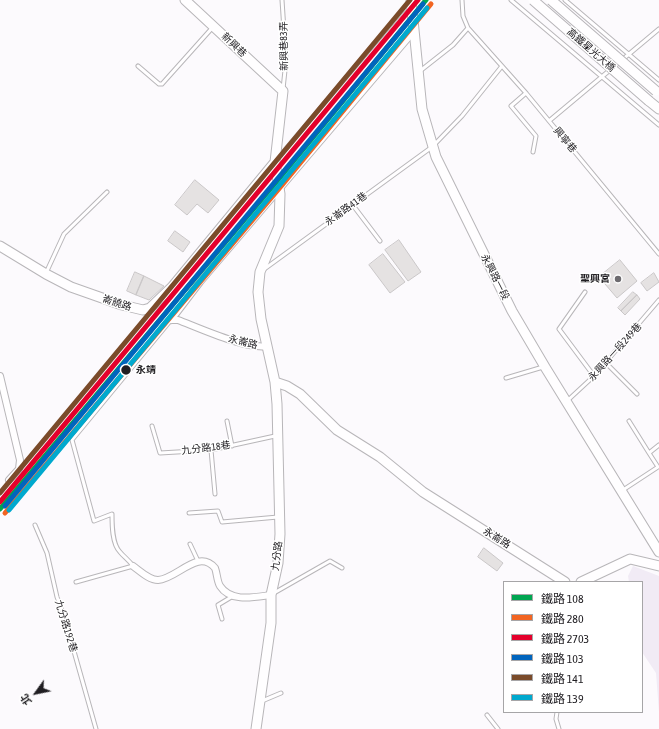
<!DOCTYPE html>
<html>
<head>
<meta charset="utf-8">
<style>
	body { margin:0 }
	#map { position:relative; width:659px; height:729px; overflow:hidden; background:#fcfafd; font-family:"Asap Condensed","Noto Sans TC",sans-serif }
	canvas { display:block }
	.legend { position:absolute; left:503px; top:581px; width:140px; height:132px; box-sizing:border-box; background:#fff; border:1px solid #a6a5a7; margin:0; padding:5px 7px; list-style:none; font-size:12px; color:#201e22 }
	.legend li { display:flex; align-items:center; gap:8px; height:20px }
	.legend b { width:20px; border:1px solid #a6a5a7 }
	.north { position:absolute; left:16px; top:673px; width:40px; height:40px; -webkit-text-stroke:3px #fff; paint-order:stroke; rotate:237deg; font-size:11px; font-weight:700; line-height:16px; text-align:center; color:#201e22 }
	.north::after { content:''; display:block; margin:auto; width:14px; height:18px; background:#201e22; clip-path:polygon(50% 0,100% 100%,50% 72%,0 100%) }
</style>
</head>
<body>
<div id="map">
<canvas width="659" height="729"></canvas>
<ul class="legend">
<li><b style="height:5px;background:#00a651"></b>鐵路 108</li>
<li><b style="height:5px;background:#f26522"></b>鐵路 280</li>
<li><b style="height:5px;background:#e4002b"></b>鐵路 2703</li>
<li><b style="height:5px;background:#0065bd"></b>鐵路 103</li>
<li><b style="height:5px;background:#7a4b2a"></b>鐵路 141</li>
<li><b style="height:5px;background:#00a9ce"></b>鐵路 139</li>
</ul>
<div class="north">北</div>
</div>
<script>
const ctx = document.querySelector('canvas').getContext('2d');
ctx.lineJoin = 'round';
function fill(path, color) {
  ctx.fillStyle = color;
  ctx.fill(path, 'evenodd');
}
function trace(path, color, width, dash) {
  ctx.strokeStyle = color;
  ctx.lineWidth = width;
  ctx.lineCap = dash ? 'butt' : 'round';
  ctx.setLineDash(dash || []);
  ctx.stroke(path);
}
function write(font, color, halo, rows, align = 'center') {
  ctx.font = font + ' "Asap Condensed","Noto Sans TC",sans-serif';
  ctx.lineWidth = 3;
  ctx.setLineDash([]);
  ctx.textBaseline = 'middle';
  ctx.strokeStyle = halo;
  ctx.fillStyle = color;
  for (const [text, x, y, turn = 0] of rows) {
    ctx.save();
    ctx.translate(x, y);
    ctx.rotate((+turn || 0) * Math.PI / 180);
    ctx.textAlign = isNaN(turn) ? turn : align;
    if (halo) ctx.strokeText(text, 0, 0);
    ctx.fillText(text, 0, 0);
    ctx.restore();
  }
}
fill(new Path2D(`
	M633,566L659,576V712L656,673L642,652V582H629L628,576Z`), '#f1ebf5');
const building = new Path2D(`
	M195,180L219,200L208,213L197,204L187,215L175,205Z
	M175,231L190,242L183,252L168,241Z
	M399,240L421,272L408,281L385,250Z
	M383,254L405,282L390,293L369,265Z
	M620,260L637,281L617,298L599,277Z
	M135,272L144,276L136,295L127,291Z
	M654,273L659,282L647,291L641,283Z
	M144,276L164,286L149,300L136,295Z
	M633,292L637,295L621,311L618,308Z
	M637,295L640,299L625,315L621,311Z
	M484,548L503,563L497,571L478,557Z`);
fill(building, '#e5e2e2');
trace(building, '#cac7c8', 1);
const lane = new Path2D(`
	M282,0L286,61L283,89
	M462,0L463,16L468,28L526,93L659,254
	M511,0L659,125
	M565,0L659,80
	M138,66L159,84H162L213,27
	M420,71L453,45L468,28
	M526,93L511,106L536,136L533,152
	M549,121L659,29
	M278,158L409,3
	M352,204L380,241
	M263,270L432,147L462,116L502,66
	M46,273L64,234L107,192
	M585,292L559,329L594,376
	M606,363L637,394
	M506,378L543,367
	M567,401L594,376L659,300
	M227,421L232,446
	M629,421L649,453
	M152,426L160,453L211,450L275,436
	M211,450L215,494
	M623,490L658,467L649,453L659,445
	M189,513L218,511L222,522L278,517
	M35,525L47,553L57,597L64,616L96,729
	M190,544L198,561
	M76,582L133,566C129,560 124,557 120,552C112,544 112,525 112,514L94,521L72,440L171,320
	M274,593L330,561L342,568
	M222,619L218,605L233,596
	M262,701L281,693
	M557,712L556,719L559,729
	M487,715L498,729`);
const street = new Path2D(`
	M171,320L200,282L414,31
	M171,320H178C199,328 247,350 268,346
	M0,376L20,460L19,469L9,480
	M133,566C140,571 149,580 158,580C177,579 198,548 215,568C217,573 217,581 220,586C231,603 255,597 271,595`);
const secondary = new Path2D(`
	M185,0L283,91L275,162L280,194L279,226L260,272L258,292L261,319L275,382L277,404L280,534L278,563L271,595V623L256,729
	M411,0L422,109L436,157L512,311L545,367L659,552
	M649,101L659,109
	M0,246L46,274L71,287L122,305L143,310L150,308L172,287L275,162
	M275,382L287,386L300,394L337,430L380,457L423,492L565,582
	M581,582L630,559L659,566`);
trace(lane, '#b8b6b9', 5);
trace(street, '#b8b6b9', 8);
trace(secondary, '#b8b6b9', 11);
trace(lane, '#fffeff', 3);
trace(street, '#fffeff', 6);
trace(secondary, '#fffeff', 9);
const secondaryBridge = new Path2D(`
	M533,0L649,101
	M551,0L656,91`);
trace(secondaryBridge, '#b8b6b9', 11, []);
trace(secondaryBridge, '#fffeff', 9);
trace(new Path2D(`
	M0,509L278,180L426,0`), '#00a651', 5);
trace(new Path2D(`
	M5,513L283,184L431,4`), '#f26522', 5);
trace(new Path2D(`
	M0,502L418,0`), '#e4002b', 5);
trace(new Path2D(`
	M5,506L423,4`), '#0065bd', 5);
trace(new Path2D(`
	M0,493L410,0`), '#7a4b2a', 5);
trace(new Path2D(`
	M9,510L427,8`), '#00a9ce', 5);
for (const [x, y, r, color] of [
	[618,279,4,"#6d6b6f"],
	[126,370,5.5,"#201e22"]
]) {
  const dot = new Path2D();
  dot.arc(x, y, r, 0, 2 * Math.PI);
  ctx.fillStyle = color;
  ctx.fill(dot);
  trace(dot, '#fff', 1.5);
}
write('10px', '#201e22', '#fff', [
	["新興巷",234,45,43],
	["新興巷83弄",284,46,-91],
	["高鐵星光大橋",591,50,41],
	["興寧巷",565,140,50],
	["永崙路41巷",346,209,-36],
	["永興路一段",495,277,63],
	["崙饒路",117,303,18],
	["永崙路",243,342,14],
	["永興路一段249巷",615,352,-48],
	["九分路18巷",206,448,-7],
	["永崙路",497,538,32],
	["九分路",277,556,-83],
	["九分路192巷",66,626,73]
]);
write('bold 10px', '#201e22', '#fff', [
	["聖興宮",610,279]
], 'right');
write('bold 10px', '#201e22', '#fff', [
	["永靖",136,370]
], 'left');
</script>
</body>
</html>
